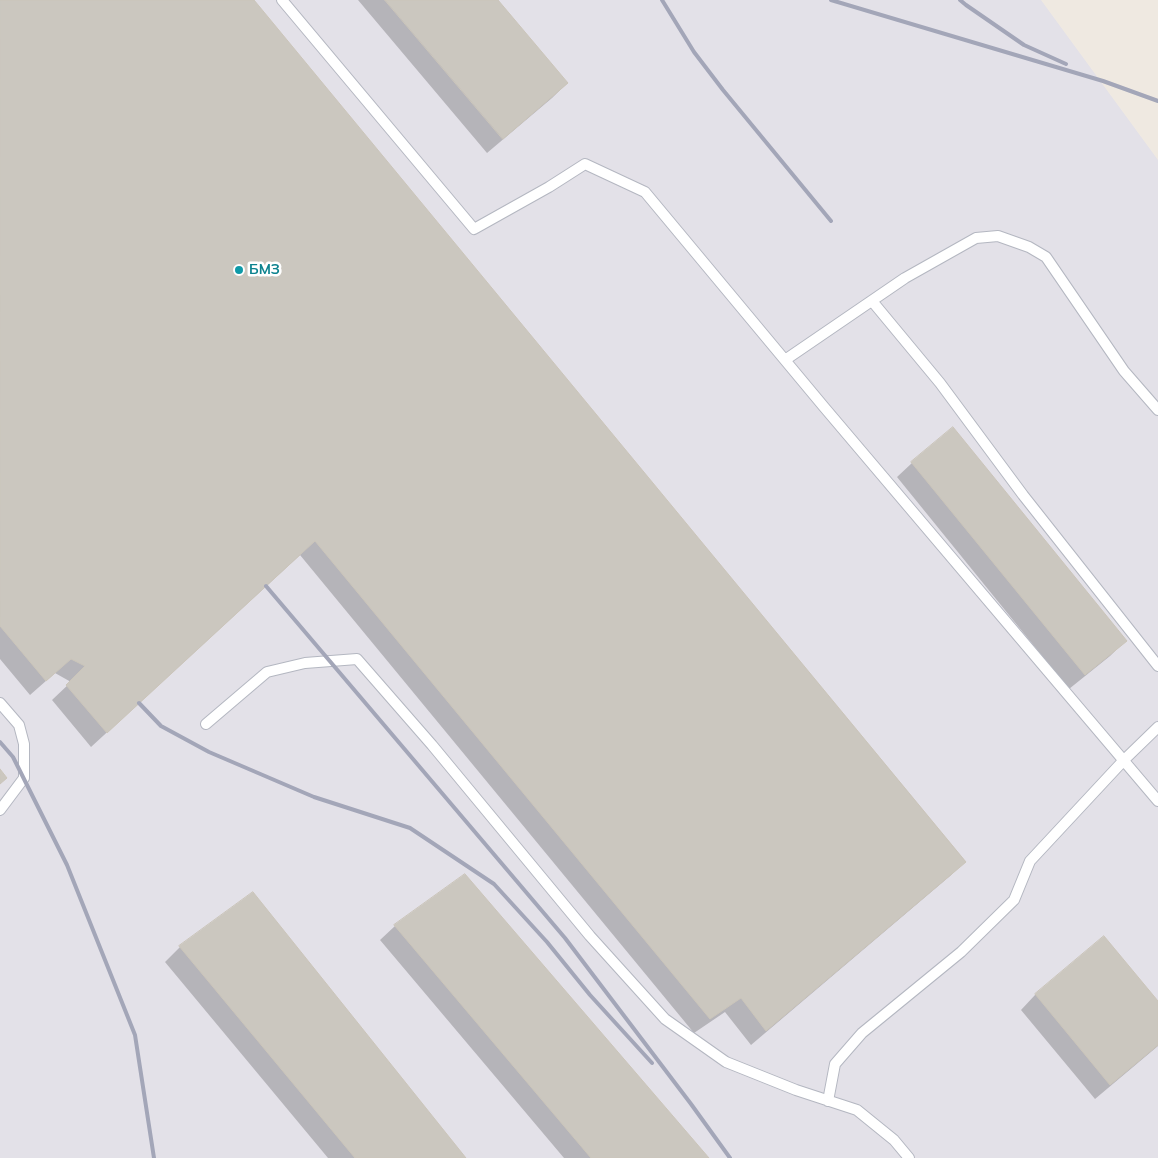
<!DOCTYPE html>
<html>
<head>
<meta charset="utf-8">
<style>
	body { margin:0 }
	canvas { display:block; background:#efe9e1 }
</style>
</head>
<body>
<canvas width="1158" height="1158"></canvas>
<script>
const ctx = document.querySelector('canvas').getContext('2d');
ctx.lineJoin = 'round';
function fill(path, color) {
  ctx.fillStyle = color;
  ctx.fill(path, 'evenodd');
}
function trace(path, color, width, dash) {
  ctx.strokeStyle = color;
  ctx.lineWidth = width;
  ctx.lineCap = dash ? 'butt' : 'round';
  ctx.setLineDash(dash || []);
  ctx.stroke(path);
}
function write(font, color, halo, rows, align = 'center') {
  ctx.font = font + ' Mulish,sans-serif';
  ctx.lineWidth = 5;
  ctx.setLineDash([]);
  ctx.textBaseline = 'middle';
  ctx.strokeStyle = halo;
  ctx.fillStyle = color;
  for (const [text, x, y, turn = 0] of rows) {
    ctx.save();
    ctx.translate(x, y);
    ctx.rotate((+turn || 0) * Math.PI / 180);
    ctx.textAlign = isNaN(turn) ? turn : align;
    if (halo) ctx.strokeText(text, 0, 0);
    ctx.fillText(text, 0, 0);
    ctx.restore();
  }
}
fill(new Path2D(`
	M0,0H1041L1158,160V1158H0Z`), '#e3e1e8');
fill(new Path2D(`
	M0,0H252L965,861L950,876L751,1045L725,1012L694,1033L300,555L91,747L52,700L71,682L55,673L30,695L0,659Z
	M358,0H496L567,83L552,98L487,153Z
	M912,463L1125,641L1110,656L1069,689L897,477Z
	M253,894L464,1158H328L165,962L180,947Z
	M395,926L707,1158H564L380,940Z
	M1104,938L1158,1003V1046L1095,1099L1021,1010L1035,995Z`), '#0003');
const building = new Path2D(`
	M0,0H254L966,862L766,1031L741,998L710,1019L315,541L107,733L66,685L85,666L71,659L46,681L0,626Z
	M385,0H498L568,83L503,139Z
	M953,427L1127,641L1085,675L911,462Z
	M0,769L7,778L0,784Z
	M465,874L709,1158H591L394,925Z
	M253,892L466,1158H355L179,946Z
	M1104,936L1158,1001V1045L1110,1085L1035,994Z`);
fill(building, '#cbc7bf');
trace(building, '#cbc5ba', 1);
const lane = new Path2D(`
	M282,0L474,229L549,187L585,164L645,192L824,407L1158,801
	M872,301L940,383L1023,495L1158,666
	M785,360L905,278L976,238L998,236L1029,247L1046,257L1124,371L1158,410
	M0,703L19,725L24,744V778L0,810
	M206,724L267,672L305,663L357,659L432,745L590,936L665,1019L726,1062L796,1090L857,1110L894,1140L909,1158
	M828,1101L835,1064L862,1033L961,952L1014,900L1030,861L1124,760L1158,727`);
trace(lane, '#b4b7c1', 12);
trace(lane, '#fff', 10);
trace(new Path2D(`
	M662,0L694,52L723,90L831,221
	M831,0L1103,81L1158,101
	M960,0L966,5L1024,45L1066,64
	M266,586L565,938L691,1104L730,1158
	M139,703L161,726L209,752L314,797L410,828L494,884L547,942L590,995L652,1063
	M0,742L13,757L67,865L135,1035L154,1158`), '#a3a6b8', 4);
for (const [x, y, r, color] of [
	[239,270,5,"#0f9aa8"]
]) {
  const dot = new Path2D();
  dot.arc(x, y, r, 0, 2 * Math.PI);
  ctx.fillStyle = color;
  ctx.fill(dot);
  trace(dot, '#fff', 2);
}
write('bold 14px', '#0d838f', '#fff', [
	["БМЗ",249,270]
], 'left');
</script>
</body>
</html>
